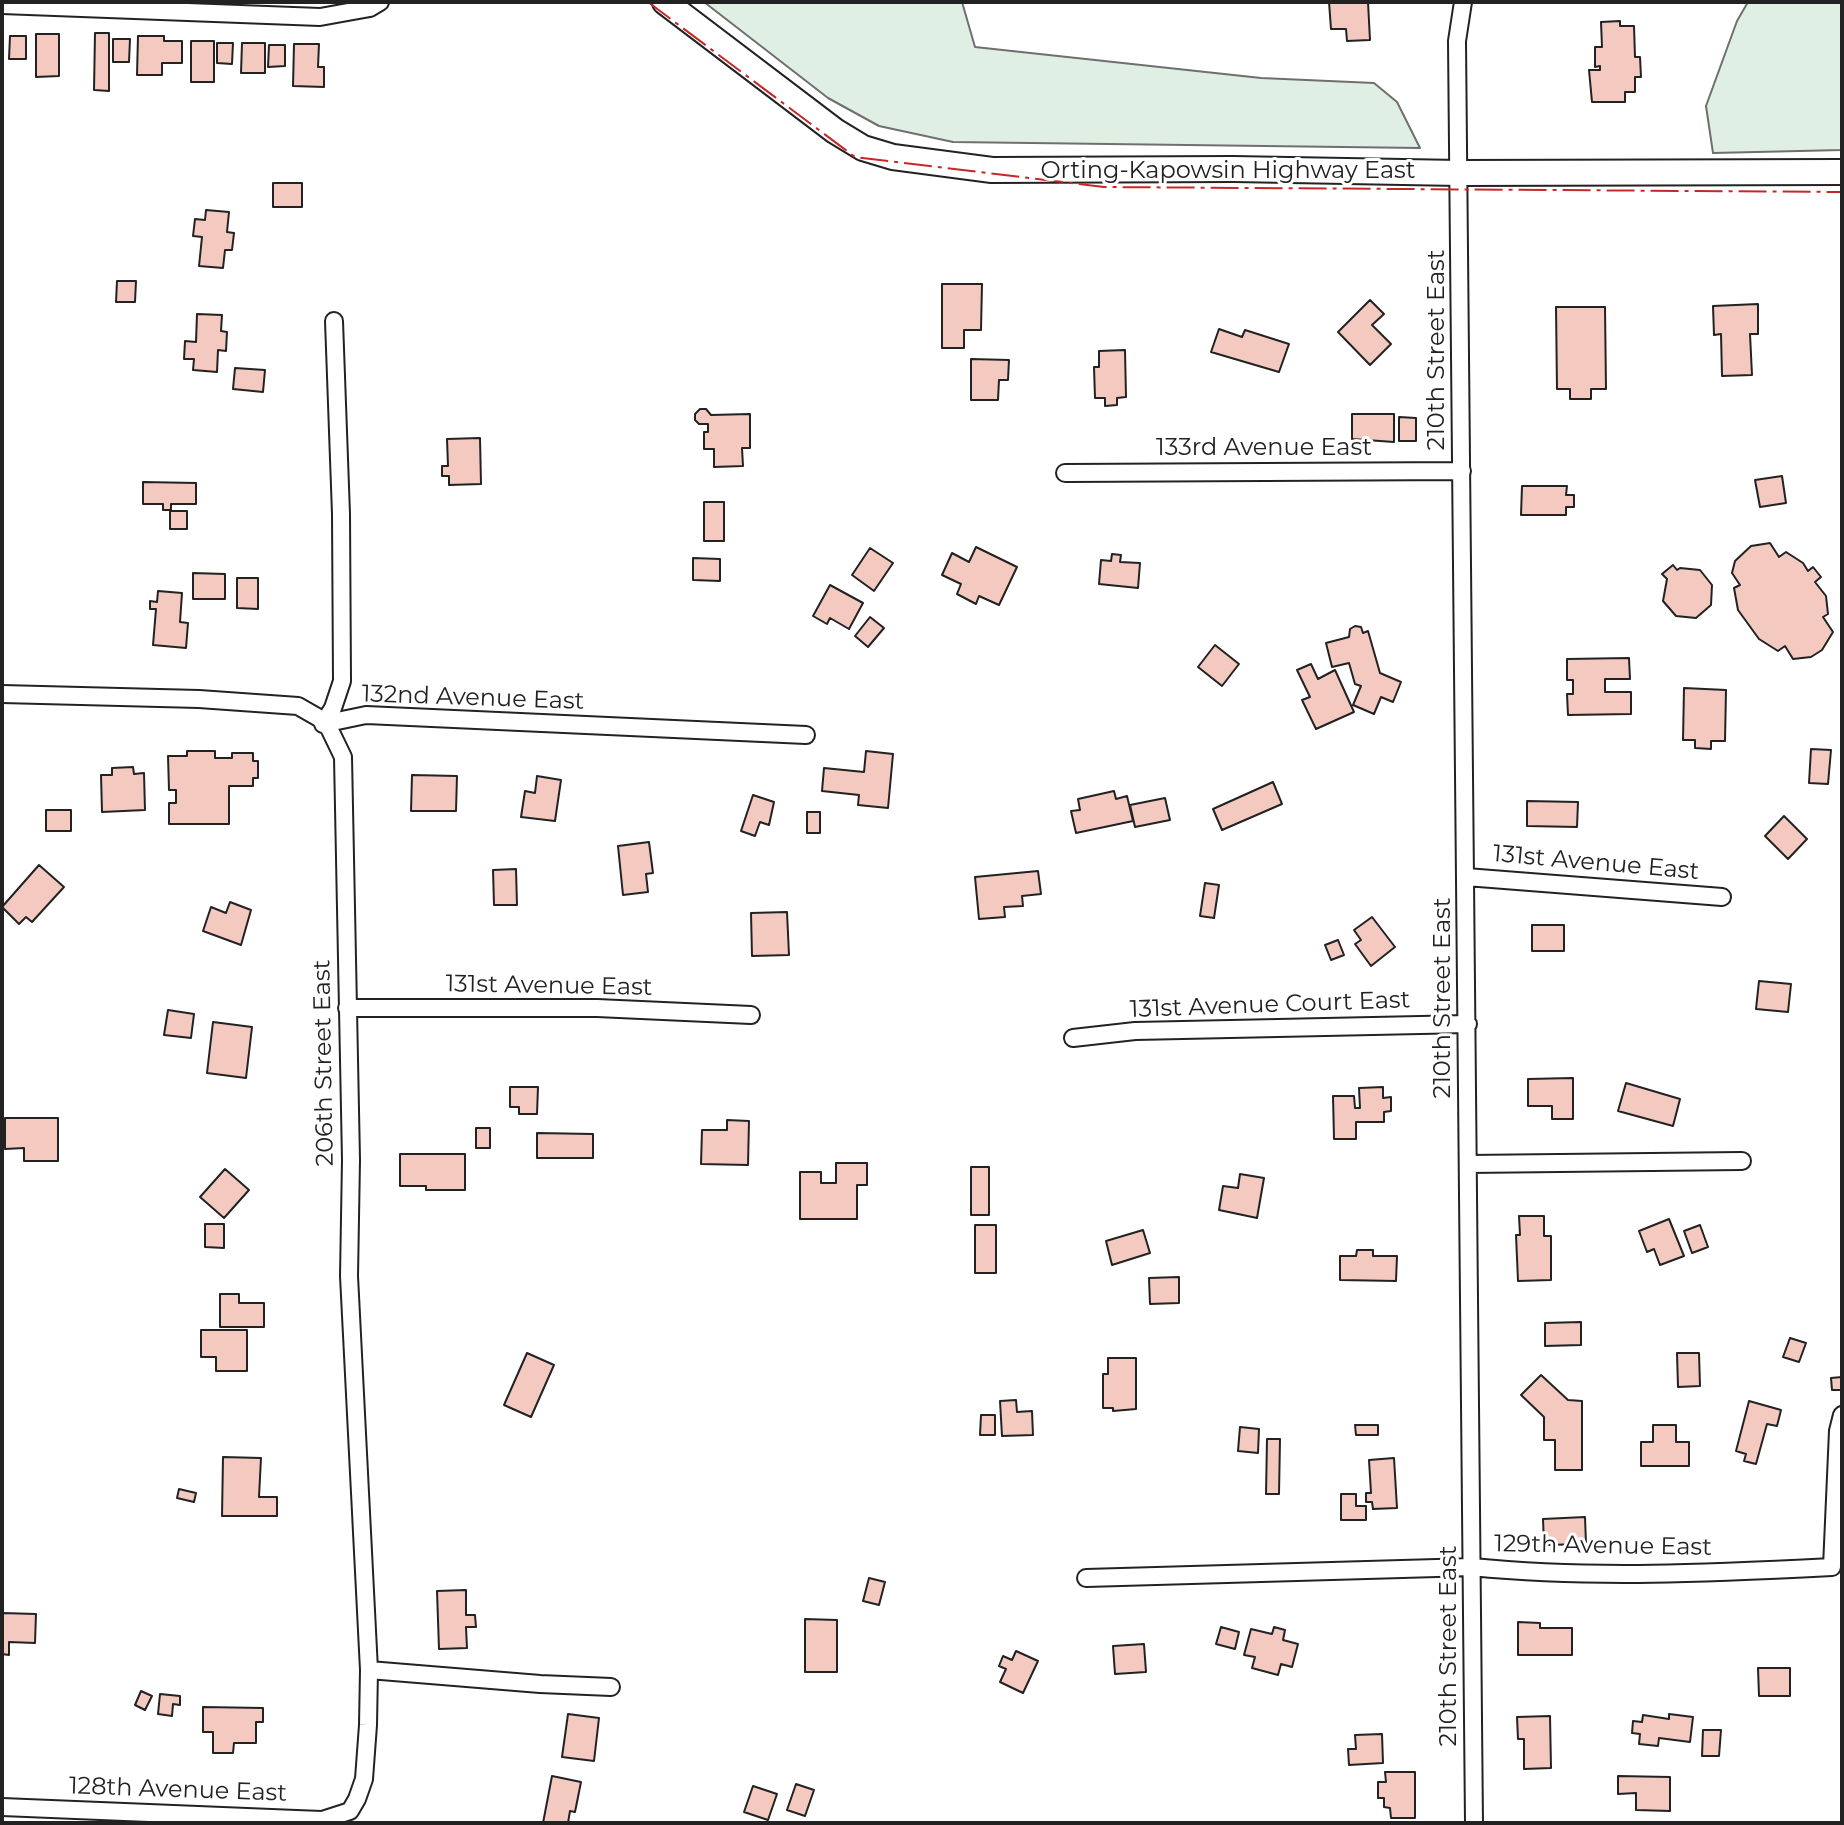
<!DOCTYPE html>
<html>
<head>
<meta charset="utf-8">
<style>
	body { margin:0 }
	#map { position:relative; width:1844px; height:1825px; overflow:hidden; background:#fff; font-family:Montserrat,sans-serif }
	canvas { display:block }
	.frame { position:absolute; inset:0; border:4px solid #222; pointer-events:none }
</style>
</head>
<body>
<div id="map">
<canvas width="1844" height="1825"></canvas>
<div class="frame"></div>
</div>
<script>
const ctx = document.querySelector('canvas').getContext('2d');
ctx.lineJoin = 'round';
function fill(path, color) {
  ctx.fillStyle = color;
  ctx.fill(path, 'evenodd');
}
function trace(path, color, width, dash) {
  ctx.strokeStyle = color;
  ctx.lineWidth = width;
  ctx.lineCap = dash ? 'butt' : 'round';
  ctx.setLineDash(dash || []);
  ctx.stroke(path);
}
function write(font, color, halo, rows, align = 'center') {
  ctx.font = font + ' Montserrat,sans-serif';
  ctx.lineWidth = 6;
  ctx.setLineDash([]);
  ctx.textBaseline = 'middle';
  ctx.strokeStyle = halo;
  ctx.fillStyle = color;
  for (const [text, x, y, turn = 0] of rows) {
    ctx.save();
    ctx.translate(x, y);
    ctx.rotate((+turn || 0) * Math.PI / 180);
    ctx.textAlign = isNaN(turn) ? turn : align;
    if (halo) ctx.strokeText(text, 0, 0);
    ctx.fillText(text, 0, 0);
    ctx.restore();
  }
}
const green = new Path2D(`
	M704,2H962L975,47L1261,78L1374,83L1397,102L1420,148L953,142L879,126L828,98Z
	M1748,2H1842V150L1713,153L1706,106L1737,21Z`);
fill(green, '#e0efe3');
trace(green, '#6f6f6f', 2);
const building = new Path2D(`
	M1329,2H1368L1370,40L1347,41L1346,29H1331Z
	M1620,21V26H1634L1635,57H1640L1641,77H1635V92H1625V102H1592L1589,70H1600V66L1595,67V47H1602L1601,22Z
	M95,33H109V91L94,90Z
	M36,34H59V76L36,77Z
	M10,36H26V59H9Z
	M138,36H164V41H182V63H162V75H137Z
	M113,39H130L129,62H113Z
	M191,41H214V82H191Z
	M217,43H233L232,64L217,63Z
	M242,43H265V73H241Z
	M294,44H319L318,67H324V87L293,86Z
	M269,45H285V66L268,67Z
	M273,183H302V207H273Z
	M206,210L229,212L227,232L234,233L232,250H225L223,268L199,266L202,237L193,236L195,219L205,220Z
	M117,281H136L135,302H116Z
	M942,284H982L981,330H964V348H942Z
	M1370,300L1384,314L1372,325L1391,344L1370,365L1338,332Z
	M1758,304V334H1750L1752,375L1722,376L1721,334L1714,335L1713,306Z
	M1556,307H1605L1606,389H1591V399H1570V389H1557Z
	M197,314L222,315L221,331L227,332L226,351L218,350L217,372L193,370L194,359H184L185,341L196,342Z
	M1219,329L1242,337L1245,330L1289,344L1279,372L1211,352Z
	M1125,350L1126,397L1117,398V405L1105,406V398H1095L1094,367H1099V351Z
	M971,359L1009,360L1008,380H999L998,400H971Z
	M235,368L265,370L263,392L233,389Z
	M700,409H706L711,415L750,414V448H742L743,466L714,467V449H704V432H708V424H699L695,420V414Z
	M1352,414H1394V442L1352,439Z
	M1399,417L1416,418V441H1399Z
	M480,438L481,484L449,485V476H442V466H448L447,439Z
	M1782,476L1786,503L1760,507L1755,480Z
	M143,482L196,483V504H171V510H163V504H143Z
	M1522,486H1567L1566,495H1574V507H1566V515H1521Z
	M704,502H724V541H704Z
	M170,511H187V529H170Z
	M1770,543L1779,557L1786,552L1803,563L1808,571L1813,567L1821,577L1815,582L1826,596L1828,614L1823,617L1833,632L1822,650L1811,657L1793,659L1785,646L1778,651L1759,639L1738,610L1734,588L1740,585L1732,573L1735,561L1751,546Z
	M976,547L1017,567L999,605L979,596L976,604L957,594L961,584L942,575L952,553L969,562Z
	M870,548L893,563L874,591L852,575Z
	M1112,554L1121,555L1120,562L1140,563L1138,588L1099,584L1101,560L1111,561Z
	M693,558L720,559V581L693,580Z
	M1673,565L1677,570L1680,568L1700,570L1712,585L1711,605L1696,618L1676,616L1663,601L1667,579L1662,574Z
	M193,573L225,574V599H193Z
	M237,578H258V609L237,608Z
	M830,585L863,603L849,629L830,618L827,624L813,616Z
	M158,591L182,593L180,622L188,623L186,648L153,645L156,609H150V601L157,602Z
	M870,617L884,628L868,647L855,636Z
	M1355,626L1361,627L1363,633L1368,631L1380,673L1401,682L1393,702L1381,697L1374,714L1353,705L1361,686L1355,684L1349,663L1332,667L1326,643L1349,637L1350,629Z
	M1215,645L1239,664L1222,686L1198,667Z
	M1629,658L1630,679H1605V692H1631V714L1568,715L1567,694H1573V680H1567V659Z
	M1311,664L1318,679L1335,670L1354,712L1316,729L1302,700L1310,697L1297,670Z
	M1684,688L1726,690L1725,741H1711V749L1695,748V740H1683Z
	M1811,749L1831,750L1828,784L1809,783Z
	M187,751H215V758H232V753H253V761H258V778H253V786H229V824H169V803H176V790H169L168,756H187Z
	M866,751L893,754L888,808L858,805L859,795L822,791L824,768L864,772Z
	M133,767L134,774L144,773L145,810L102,812L101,775H112V768Z
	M412,775L457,776L456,811H411Z
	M537,776L561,780L555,821L521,817L525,791L535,793Z
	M1273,782L1282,804L1222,830L1213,809Z
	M1114,791L1116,799L1127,796L1133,821L1076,833L1071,811L1080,810L1078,799Z
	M753,795L774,802L769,825L760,822L755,836L741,831Z
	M1165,798L1170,820L1135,827L1130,805Z
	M1527,801L1578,802L1577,827L1527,826Z
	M46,810H71V831H46Z
	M807,812H820V833H807Z
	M1784,816L1807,839L1788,859L1765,836Z
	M649,842L653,873L646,874L648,892L623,895L618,846Z
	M39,865L64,887L32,922L26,917L19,924L2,907Z
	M516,869L517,905H494L493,870Z
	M1038,871L1041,894L1022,896L1023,906L1004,907L1005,917L979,919L975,877Z
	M1205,883L1219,885L1214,918L1200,916Z
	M230,902L251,910L241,945L203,931L211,907L226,913Z
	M787,912L789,955L752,956L751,913Z
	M1372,917L1395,947L1371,966L1355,944L1361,940L1354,930Z
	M1532,925H1564V951H1532Z
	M1338,940L1344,955L1331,960L1325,945Z
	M1759,981L1791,984L1788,1012L1756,1009Z
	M168,1010L194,1014L191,1038L164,1035Z
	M213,1022L252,1027L246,1078L207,1073Z
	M1573,1078V1119H1552V1106H1528V1079Z
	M1626,1083L1680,1099L1673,1126L1618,1111Z
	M510,1087H538L537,1114H519V1107H510Z
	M1383,1087V1098L1391,1097V1111L1384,1112V1122H1356V1139H1334L1333,1096H1354L1355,1108H1360L1359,1088Z
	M5,1118H58V1161H24V1148L5,1149Z
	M727,1120L749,1121L748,1165L701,1164L702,1130H727Z
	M476,1128H490V1148H476Z
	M537,1133L593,1134V1158H537Z
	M400,1154H465V1190H426V1186H400Z
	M836,1163H867V1185H857V1219H800V1172H821V1183H836Z
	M971,1167H989V1215H971Z
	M225,1169L249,1190L224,1218L200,1197Z
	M1240,1174L1264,1178L1257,1218L1219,1210L1223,1186L1238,1188Z
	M1519,1216H1544V1236H1551V1280L1518,1281L1516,1235H1520Z
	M1669,1219L1684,1256L1660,1265L1654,1249L1647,1252L1639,1231Z
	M205,1224H224V1248L205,1247Z
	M975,1225H996V1273H975Z
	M1700,1225L1708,1247L1692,1253L1684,1231Z
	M1143,1230L1150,1253L1112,1265L1106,1241Z
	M1357,1250H1373V1256H1397L1396,1281L1340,1280V1256H1356Z
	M1179,1277V1303L1150,1304L1149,1278Z
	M220,1294H239V1303H264V1327H220Z
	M1581,1322V1345L1545,1346V1323Z
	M201,1330H247V1371H216V1357H201Z
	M1790,1338L1806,1343L1799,1362L1783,1357Z
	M527,1353L554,1365L531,1417L504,1405Z
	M1677,1353H1699L1700,1386L1678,1387Z
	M1108,1358H1136V1409L1113,1411V1408H1103V1374H1108Z
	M1541,1375L1568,1400L1582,1401V1470H1555V1440H1544V1417L1521,1395Z
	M1842,1377V1390H1832L1831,1378Z
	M1016,1400L1017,1412L1032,1411L1033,1435L1002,1436L1000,1401Z
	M1749,1401L1781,1410L1777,1426L1767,1424L1756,1464L1744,1461L1746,1454L1736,1451Z
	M981,1415H995V1435H980Z
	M1355,1425H1378V1435H1356Z
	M1653,1425H1676V1442H1689V1466H1641V1442H1653Z
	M1240,1427L1259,1429L1258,1453L1238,1451Z
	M1267,1439H1280L1279,1494H1266Z
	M223,1457L261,1458L259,1497H277V1516H222Z
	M1394,1458L1397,1508L1373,1509L1372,1502H1366V1493H1371L1369,1460Z
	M179,1489L196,1493L194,1502L177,1498Z
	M1341,1494H1356V1506H1366V1520H1341Z
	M1585,1517L1586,1544L1544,1545L1543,1519Z
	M869,1578L885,1582L879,1605L863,1601Z
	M466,1590V1615H475L476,1627H466L467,1648L439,1649L437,1591Z
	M2,1613L36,1614L35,1643L9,1642V1655L2,1654Z
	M805,1619L837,1620V1672H805Z
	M1518,1622L1540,1623V1628H1572V1655H1518Z
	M1221,1627L1239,1632L1235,1649L1216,1644Z
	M1274,1627L1285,1630L1283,1640L1298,1644L1292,1667L1281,1664L1278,1675L1252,1668L1255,1657L1244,1655L1251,1629L1272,1634Z
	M1144,1644L1146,1672L1115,1674L1113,1646Z
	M1016,1651L1038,1661L1023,1693L1000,1682L1006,1669L999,1666L1003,1656L1012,1660Z
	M1758,1668H1790V1696H1759Z
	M141,1691L152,1696L145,1710L135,1705Z
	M160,1694L180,1696V1705L173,1704L172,1716L158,1714Z
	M203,1707L263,1708V1722H256V1743H234L233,1753H213V1732H203Z
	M568,1714L599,1718L594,1761L562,1757Z
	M1669,1714L1693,1717L1690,1742L1659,1738L1658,1746L1639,1744L1640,1734L1632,1733L1633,1721L1642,1722L1643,1715L1669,1719Z
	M1550,1716L1551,1768L1524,1769V1739H1518L1517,1717Z
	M1703,1730H1721L1719,1756H1702Z
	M1382,1734L1383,1763L1349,1765L1348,1749H1356L1355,1735Z
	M1385,1772H1415V1818H1391L1390,1808L1384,1807V1798H1378V1782H1386Z
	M552,1776L581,1782L575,1812L570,1811L568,1823H543Z
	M1618,1776L1670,1777V1811L1636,1810V1793L1618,1794Z
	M796,1784L814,1790L805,1816L787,1810Z
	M753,1786L777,1794L768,1820L744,1812Z`);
fill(building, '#f3c9c0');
trace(building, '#222', 2);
const street = new Path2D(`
	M1463,2L1457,41L1474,1823
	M2,5L320,17L370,8L380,2
	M1065,473L1462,471
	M2,694L199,699L298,706L319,718L329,728L343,757L351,1160L349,1276L369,1670L368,1725L364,1779L357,1799L350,1811L322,1820L296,1819L2,1807
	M323,724L366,715L806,735
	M323,724L333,708L342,681L341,514L334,321
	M1466,877L1722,897
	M347,1008H597L751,1015
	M1073,1038L1135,1031L1468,1024
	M1468,1164L1742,1161
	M1086,1578L1472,1567C1592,1579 1712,1573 1832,1567L1838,1431L1842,1415
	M369,1670L540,1684L611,1687`);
const secondary = new Path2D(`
	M665,2L835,131L863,148L893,157L992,170L1233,169L1460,173L1842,172`);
trace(street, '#222', 20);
trace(secondary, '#222', 28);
trace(street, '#fff', 16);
trace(secondary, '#fff', 24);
trace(new Path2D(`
	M648,2L855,157L1104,187L1842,192`), '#c62828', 2, [28, 6, 4, 6]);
write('24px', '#222', '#fff', [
	["Orting-Kapowsin Highway East",1228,171],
	["210th Street East",1437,350,-90],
	["133rd Avenue East",1264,448],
	["132nd Avenue East",473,698,2],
	["131st Avenue East",1596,863,5],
	["131st Avenue East",549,986,1],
	["210th Street East",1443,998,-90],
	["131st Avenue Court East",1270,1005,-2],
	["206th Street East",324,1063,-91],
	["129th Avenue East",1603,1546,1],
	["210th Street East",1449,1646,-90],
	["128th Avenue East",178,1790,2]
]);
</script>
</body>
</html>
